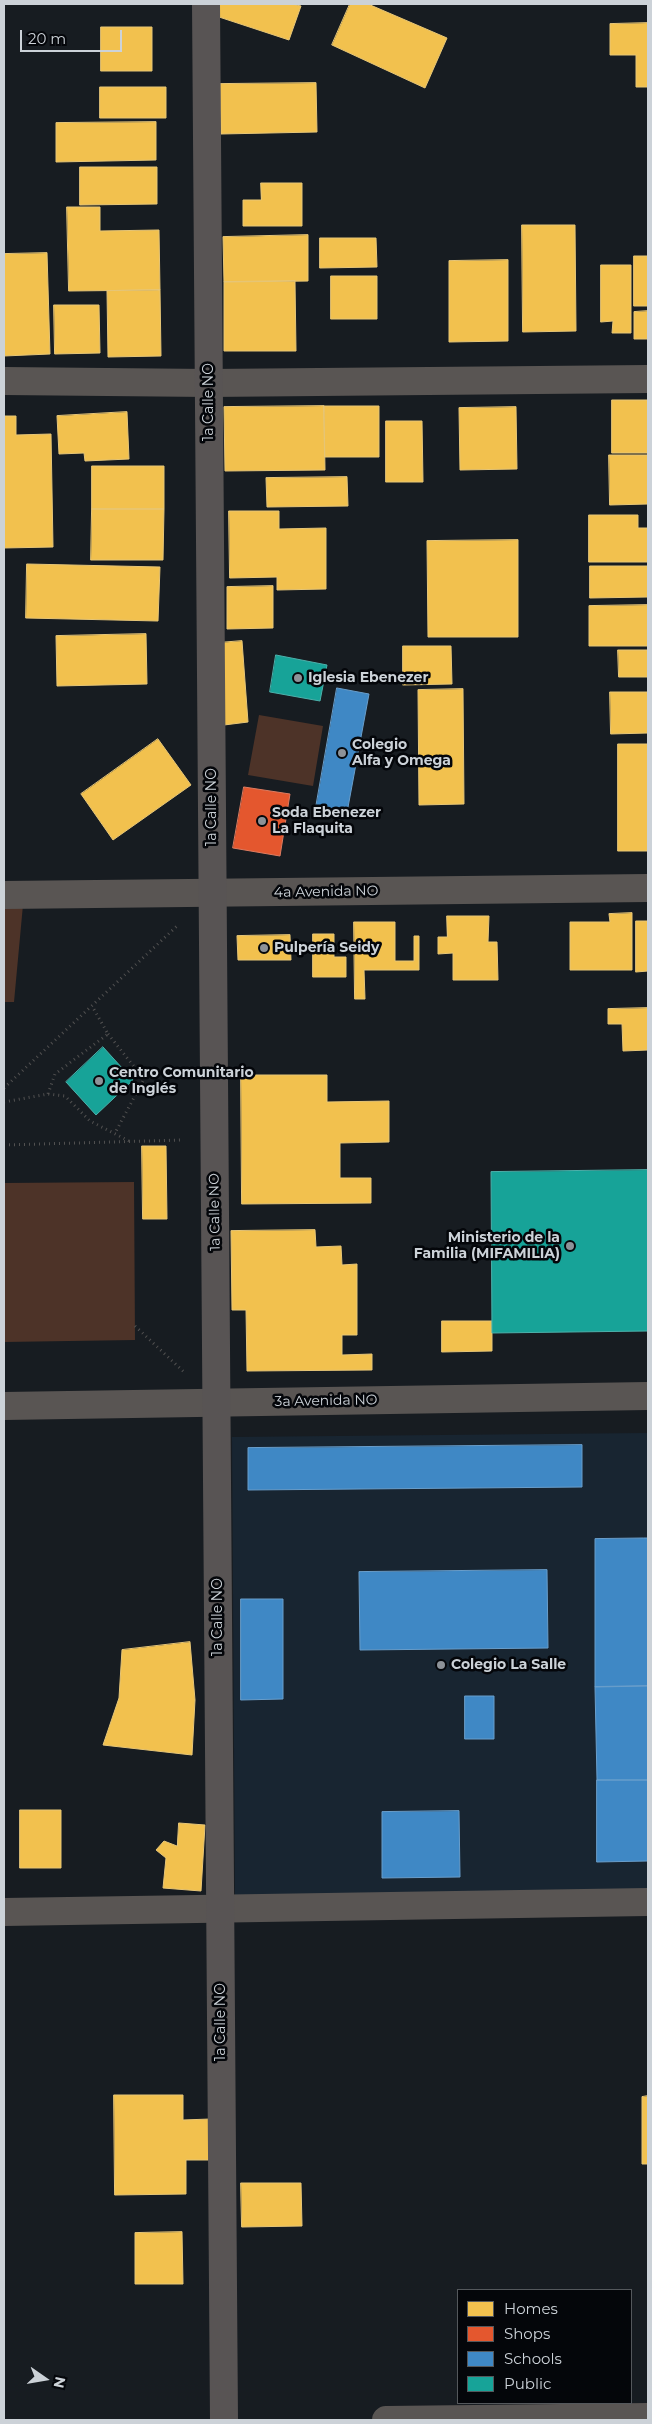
<!DOCTYPE html>
<html>
<head>
<meta charset="utf-8">
<style>
	body { margin:0 }
	#map { position:relative; width:652px; height:2424px; overflow:hidden; background:#171c21; font-family:Montserrat,sans-serif }
	canvas { display:block }
	.frame { position:absolute; inset:0; border:5px solid #ccd2d8; pointer-events:none }
	.legend { position:absolute; left:457px; top:2289px; width:175px; height:115px; box-sizing:border-box; background:#04060a; border:1px solid #54585c; margin:0; padding:6px 9px; list-style:none; font-size:15px; color:#ccd2d8 }
	.legend li { display:flex; align-items:center; gap:10px; height:25px }
	.legend b { width:25px; border:1px solid #54585c }
	.north { position:absolute; left:20px; top:2354px; width:50px; height:50px; -webkit-text-stroke:4px #04060a; paint-order:stroke; rotate:103deg; font-size:14px; font-weight:700; line-height:20px; text-align:center; color:#ccd2d8 }
	.north::after { content:''; display:block; margin:auto; width:18px; height:22px; background:#ccd2d8; clip-path:polygon(50% 0,100% 100%,50% 72%,0 100%) }
	.scale { position:absolute; left:20px; top:30px; width:102px; height:22px; box-sizing:border-box; border:2px solid #ccd2d8; border-top:0; padding-left:6px; font-size:15px; line-height:18px; white-space:nowrap; color:#ccd2d8; -webkit-text-stroke:4px #04060a; paint-order:stroke }
</style>
</head>
<body>
<div id="map">
<canvas width="652" height="2424"></canvas>
<div class="frame"></div>
<ul class="legend">
<li><b style="height:14px;background:#f2c14e"></b>Homes</li>
<li><b style="height:14px;background:#e4572e"></b>Shops</li>
<li><b style="height:14px;background:#3f88c5"></b>Schools</li>
<li><b style="height:14px;background:#17a398"></b>Public</li>
</ul>
<div class="north">N</div>
<div class="scale">20 m</div>
</div>
<script>
const ctx = document.querySelector('canvas').getContext('2d');
ctx.lineJoin = 'round';
function fill(path, color) {
  ctx.fillStyle = color;
  ctx.fill(path, 'evenodd');
}
function trace(path, color, width, dash) {
  ctx.strokeStyle = color;
  ctx.lineWidth = width;
  ctx.lineCap = dash ? 'butt' : 'round';
  ctx.setLineDash(dash || []);
  ctx.stroke(path);
}
function write(font, color, halo, rows, align = 'center') {
  ctx.font = font + ' Montserrat,sans-serif';
  ctx.lineWidth = 5;
  ctx.setLineDash([]);
  ctx.textBaseline = 'middle';
  ctx.strokeStyle = halo;
  ctx.fillStyle = color;
  for (const [text, x, y, turn = 0] of rows) {
    ctx.save();
    ctx.translate(x, y);
    ctx.rotate((+turn || 0) * Math.PI / 180);
    ctx.textAlign = isNaN(turn) ? turn : align;
    if (halo) ctx.strokeText(text, 0, 0);
    ctx.fillText(text, 0, 0);
    ctx.restore();
  }
}
fill(new Path2D(`
	M648,1433V1892L235,1896L232,1437Z`), '#182531');
fill(new Path2D(`
	M259,715L323,726L313,786L248,775Z
	M24,894L14,1002H4V895Z
	M134,1182L135,1340L4,1342V1183Z`), '#4d3328');
const homes = new Path2D(`
	M216,4H292L301,6L289,40L213,15Z
	M350,4H368L447,38L425,88L332,45Z
	M648,23V87H636V55H610V24Z
	M101,27H152V71H101Z
	M316,83L317,132L221,134L220,84Z
	M100,87H166V118H100Z
	M156,122V160L56,162V123Z
	M80,167H157V204L80,205Z
	M261,183H302V226H243V200H261Z
	M67,207H100V231L159,230L160,290L69,291Z
	M522,225H575L576,331L523,332Z
	M308,235V281L224,282L223,237Z
	M320,238H376L377,267L320,268Z
	M47,253L50,354L4,356V254Z
	M634,256H648V306H634Z
	M508,260V341L449,342V261Z
	M601,265H631V333H612L613,321L601,322Z
	M331,276H377V319H331Z
	M295,281L296,351H224V282Z
	M160,290L161,356L108,357L107,291Z
	M54,305H99L100,353L55,354Z
	M648,311V339H634V312Z
	M612,400H648V453H612Z
	M324,406L325,470L225,471L224,407Z
	M324,406H379V457H325Z
	M516,407L517,469L460,470L459,408Z
	M127,412L129,459L85,461L84,453L59,454L57,416Z
	M4,416H16V435L51,434L53,547L4,548Z
	M386,421H422L423,482H386Z
	M609,455H648V504L610,505Z
	M92,466H164V509H92Z
	M347,477L348,506L267,507L266,478Z
	M92,509H164L163,560H91Z
	M229,511H279V529L326,528V589L277,590V577L230,578Z
	M589,515H638V528H648V562H589Z
	M518,540V637H428L427,541Z
	M27,564L160,567L158,621L26,618Z
	M590,566H648V597L590,598Z
	M273,586V628L227,629V587Z
	M648,605V646H589V606Z
	M146,634L147,684L57,686L56,636Z
	M242,641L248,722L224,725L218,643Z
	M403,646H451L452,684L403,685Z
	M618,650H648V677H619Z
	M463,689L464,804L419,805L418,690Z
	M610,692H648V733L611,734Z
	M158,739L191,785L113,840L81,794Z
	M618,744H648V851H618Z
	M632,913V970H570V922H610L609,914Z
	M447,916H489L488,942H497L498,980H453V953L438,954V937H447Z
	M636,921H648V971L636,972Z
	M354,922H395V961H414V936H419V970H364L365,999H355Z
	M313,934H334V957H346V977H313Z
	M290,935L291,960H238L237,936Z
	M648,1008V1050L623,1051L622,1024H608V1009Z
	M241,1075H327V1102L389,1101V1142L340,1143V1178H371V1203L242,1204Z
	M142,1146H166L167,1219H143Z
	M315,1230L316,1247L341,1246L342,1265L357,1264V1335H342V1355L372,1354V1370L247,1371L246,1310H232L231,1231Z
	M442,1321H492V1351L442,1352Z
	M190,1642L195,1700L192,1755L103,1745L119,1698L122,1650Z
	M20,1810H61V1868H20Z
	M179,1823L205,1825L201,1891L163,1888L166,1858L156,1850L164,1841L177,1846Z
	M114,2095H183V2120L210,2119V2160H186V2194L115,2195Z
	M648,2096V2164H642V2097Z
	M241,2183H301L302,2226L242,2227Z
	M182,2232L183,2284H135V2233Z`);
fill(homes, '#f2c14e');
trace(homes, '#e7c677', 1);
const shops = new Path2D(`
	M244,787L290,794L280,856L233,848Z`);
fill(shops, '#e4572e');
trace(shops, '#dd7c61', 1);
const schools = new Path2D(`
	M337,688L369,694L346,818L315,813Z
	M582,1445V1487L248,1490V1448Z
	M644,1538H648V1686L595,1687V1539Z
	M547,1570L548,1648L360,1650L359,1572Z
	M241,1599H283V1699L241,1700Z
	M648,1686V1780H597L595,1687Z
	M465,1696H494V1739H465Z
	M597,1780H648V1861L597,1862Z
	M459,1811L460,1877L382,1878V1812Z`);
fill(schools, '#3f88c5');
trace(schools, '#699ecb', 1);
const public = new Path2D(`
	M276,655L327,665L320,701L270,692Z
	M103,1047L133,1080L96,1115L66,1082Z
	M648,1170V1331L492,1333L491,1172Z`);
fill(public, '#17a398');
trace(public, '#4db1ab', 1);
trace(new Path2D(`
	M108,1034L144,1079L115,1133
	M4,1088L177,926
	M48,1094L55,1074L108,1034L92,1006
	M4,1102L48,1094L65,1096L90,1121L129,1141
	M4,1145L183,1140
	M135,1326L184,1372`), '#525151', 3, [1, 4]);
trace(new Path2D(`
	M4,381L209,383L648,379
	M4,895L648,888
	M4,1406L648,1396
	M4,1912L648,1902
	M386,2420L648,2417`), '#595553', 28);
trace(new Path2D(`
	M206,4L224,2420`), '#585454', 28);
for (const [x, y, r, color] of [
	[298,678,5,"#8d9298"],
	[342,753,5,"#8d9298"],
	[262,821,5,"#8d9298"],
	[264,948,5,"#8d9298"],
	[99,1081,5,"#8d9298"],
	[570,1246,5,"#8d9298"],
	[441,1665,5,"#8d9298"]
]) {
  const dot = new Path2D();
  dot.arc(x, y, r, 0, 2 * Math.PI);
  ctx.fillStyle = color;
  ctx.fill(dot);
  trace(dot, '#04060a', 2);
}
write('14px', '#ccd2d8', '#04060a', [
	["1a Calle NO",209,402,-90],
	["1a Calle NO",212,807,-90],
	["4a Avenida NO",326,892,-1],
	["1a Calle NO",215,1212,-91],
	["3a Avenida NO",326,1401,-1],
	["1a Calle NO",218,1617,-90],
	["1a Calle NO",221,2022,-90]
]);
write('bold 14px', '#ccd2d8', '#04060a', [
	["Iglesia Ebenezer",308,678],
	["Colegio",352,745],
	["Alfa y Omega",352,761],
	["Soda Ebenezer",272,813],
	["La Flaquita",272,829],
	["Pulpería Seidy",274,948],
	["Centro Comunitario",109,1073],
	["de Inglés",109,1089],
	["Ministerio de la",560,1238,"right"],
	["Familia (MIFAMILIA)",560,1254,"right"],
	["Colegio La Salle",451,1665]
], 'left');
</script>
</body>
</html>
